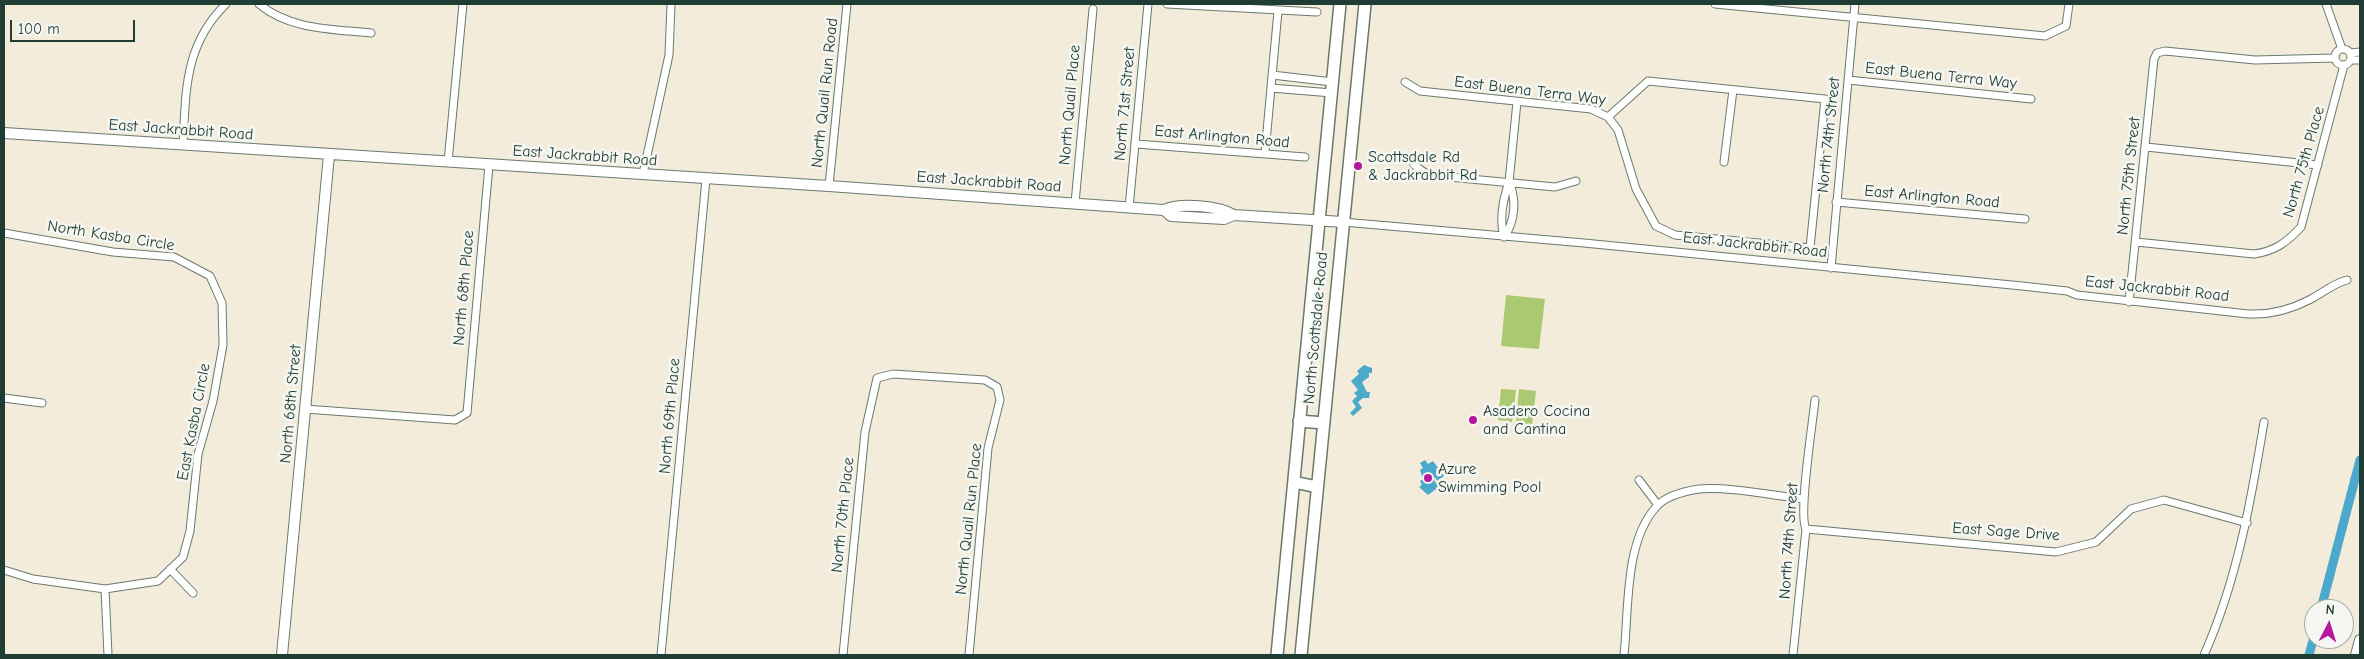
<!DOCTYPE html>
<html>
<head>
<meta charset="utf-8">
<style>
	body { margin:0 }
	#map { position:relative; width:2364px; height:659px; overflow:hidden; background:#f3ecdb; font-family:"Comic Neue",sans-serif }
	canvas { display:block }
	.frame { position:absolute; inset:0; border:5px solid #1f3d34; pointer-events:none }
	.north { position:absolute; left:2304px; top:599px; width:50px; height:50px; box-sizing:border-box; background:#f6f6f2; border:1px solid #a0aca6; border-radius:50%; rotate:5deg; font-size:14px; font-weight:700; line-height:20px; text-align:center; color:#1f3d34 }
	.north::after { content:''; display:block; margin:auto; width:18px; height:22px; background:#b5179e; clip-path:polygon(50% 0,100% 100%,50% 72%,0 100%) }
	.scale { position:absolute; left:10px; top:20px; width:125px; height:22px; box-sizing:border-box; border:2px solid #1f3d34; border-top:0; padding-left:6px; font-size:15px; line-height:18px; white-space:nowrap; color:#1f3d34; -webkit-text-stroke:4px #f6f6f2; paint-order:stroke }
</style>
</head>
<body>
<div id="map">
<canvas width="2364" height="659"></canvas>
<div class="frame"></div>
<div class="north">N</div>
<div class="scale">100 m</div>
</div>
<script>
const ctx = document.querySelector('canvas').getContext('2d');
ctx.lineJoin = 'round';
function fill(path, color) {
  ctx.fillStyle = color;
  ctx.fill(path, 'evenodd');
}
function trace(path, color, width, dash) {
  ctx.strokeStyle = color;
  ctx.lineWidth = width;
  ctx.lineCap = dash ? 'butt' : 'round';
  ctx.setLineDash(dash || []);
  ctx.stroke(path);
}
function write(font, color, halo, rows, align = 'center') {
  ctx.font = font + ' "Comic Neue",sans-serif';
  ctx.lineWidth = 5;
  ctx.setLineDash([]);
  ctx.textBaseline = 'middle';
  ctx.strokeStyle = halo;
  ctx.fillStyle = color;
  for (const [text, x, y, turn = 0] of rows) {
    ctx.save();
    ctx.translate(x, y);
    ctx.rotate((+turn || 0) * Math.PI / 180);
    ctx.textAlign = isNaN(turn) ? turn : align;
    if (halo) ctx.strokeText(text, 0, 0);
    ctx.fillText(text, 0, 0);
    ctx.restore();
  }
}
fill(new Path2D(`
	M1506,295L1545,299L1539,349L1501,346Z
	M1501,389L1516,390L1512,422L1498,420Z
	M1519,389L1536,391L1532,425L1516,423Z`), '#aac971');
fill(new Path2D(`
	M1364,365L1372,368V373H1369V377L1362,382L1367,392H1370L1369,398H1363L1358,402L1362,408L1353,416L1350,413L1356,407L1352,401L1357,396L1354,393L1358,390L1351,381L1359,374L1357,371Z
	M1425,460L1428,464L1433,461L1444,476L1437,481L1435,477L1433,479L1439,487L1428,495L1419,487L1422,485L1420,481L1423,479L1420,470L1423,468L1420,463Z`), '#4ca9cb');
trace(new Path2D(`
	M2321,609L2360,460
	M2309,655L2314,637`), '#4ca9cb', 9);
const street = new Path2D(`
	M259,4C290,30 333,29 371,33
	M1167,4L1317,12
	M1715,4L2045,36L2066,26L2069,4
	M2326,4L2342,49
	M2335 57a8 8 0 1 1 16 0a8 8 0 1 1-16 0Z
	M2350,53L2360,52
	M2351,60H2360
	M1272,75L1333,82
	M1848,80L2031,99
	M1648,81L1825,99L1810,248L1675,235L1656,226L1636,189L1618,130L1608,117Z
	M1405,82L1420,91L1591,109L1608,117
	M1271,88L1332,93
	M1136,144L1305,157
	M183,145C186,91 184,45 226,4
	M2146,147L2318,165
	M1265,153L1278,11
	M448,162L463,4
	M1724,162L1733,90
	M1414,165L1428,175L1555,187L1576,181
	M643,174L669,55L671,4
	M829,186L847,4
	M1836,202L2025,219
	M1075,203L1093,9
	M1129,208L1148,4
	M1343,222L1584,243L2022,286L2067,291L2077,295L2248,314C2270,315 2290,310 2309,300C2323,293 2332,284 2347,280
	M4,233L113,252L174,257L210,276L222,303L223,345L213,401L198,454L190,531L183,557L158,581L105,589L33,579L4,570
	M1504,237C1499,219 1503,199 1509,182L1517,102
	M1504,237C1515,222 1517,200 1509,182
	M2136,242L2254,254C2275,251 2286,243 2301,227L2344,65
	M1831,268L1855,4
	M2129,302L2154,59L2157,53L2165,51L2255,60L2334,58
	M4,398L42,403
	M305,409L455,420L467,413L489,165
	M1639,480L1658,505
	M1806,529L2056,552L2096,542L2131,509L2164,500L2247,523
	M170,569L193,593
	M105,589L108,655
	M661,655L706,179
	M843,655L865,432L877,378L893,374L985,380L997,387L1000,400L988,448L969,655
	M1624,655C1629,610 1624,541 1657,506C1666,496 1686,491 1699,489C1726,486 1776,496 1804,499
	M1793,655L1806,529C1798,515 1813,421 1815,400
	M2204,655C2237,581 2251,501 2264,422`);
const secondary = new Path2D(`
	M4,133L829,186L1164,210C1180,202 1219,206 1234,215L1343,222
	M1164,210L1171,216L1224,219L1234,215
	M282,655L329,155
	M2356,655L2360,640`);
const primary = new Path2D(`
	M1299,421L1324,423
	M1294,482L1317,487
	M1277,655L1340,4
	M1301,655L1365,4`);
trace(street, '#697a6e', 9);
trace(secondary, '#697a6e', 12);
trace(primary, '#697a6e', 14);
trace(street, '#fff', 7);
trace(secondary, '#fff', 10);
trace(primary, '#fff', 11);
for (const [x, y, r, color] of [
	[1358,166,5,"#b5179e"],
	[1473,420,5,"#b5179e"],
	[1428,478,5,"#b5179e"]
]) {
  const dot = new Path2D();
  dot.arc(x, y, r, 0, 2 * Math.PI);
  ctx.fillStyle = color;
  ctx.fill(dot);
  trace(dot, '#f6f6f2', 2);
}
write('16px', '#1f3d34', '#f6f6f2', [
	["East Buena Terra Way",1941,76,6],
	["East Buena Terra Way",1530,91,7],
	["North Quail Run Road",825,93,-84],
	["North 71st Street",1125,104,-85],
	["North Quail Place",1070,105,-85],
	["East Jackrabbit Road",181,130,4],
	["North 74th Street",1829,135,-84],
	["East Arlington Road",1222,137,5],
	["East Jackrabbit Road",585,156,4],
	["North 75th Place",2304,162,-74],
	["North 75th Street",2129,176,-84],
	["East Jackrabbit Road",989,182,4],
	["East Arlington Road",1932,197,5],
	["North Kasba Circle",111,236,9],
	["East Jackrabbit Road",1755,245,6],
	["North 68th Place",464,288,-85],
	["East Jackrabbit Road",2157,289,6],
	["North Scottsdale Road",1316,328,-85],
	["North 68th Street",291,404,-85],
	["North 69th Place",670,416,-85],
	["East Kasba Circle",194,422,-79],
	["North 70th Place",843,515,-84],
	["North Quail Run Place",969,519,-84],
	["East Sage Drive",2006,532,4],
	["North 74th Street",1789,541,-86]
]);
write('16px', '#1f3d34', '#f6f6f2', [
	["Scottsdale Rd",1368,157],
	["& Jackrabbit Rd",1368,175],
	["Asadero Cocina",1483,411],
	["and Cantina",1483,429],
	["Azure",1438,469],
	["Swimming Pool",1438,487]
], 'left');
</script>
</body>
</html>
